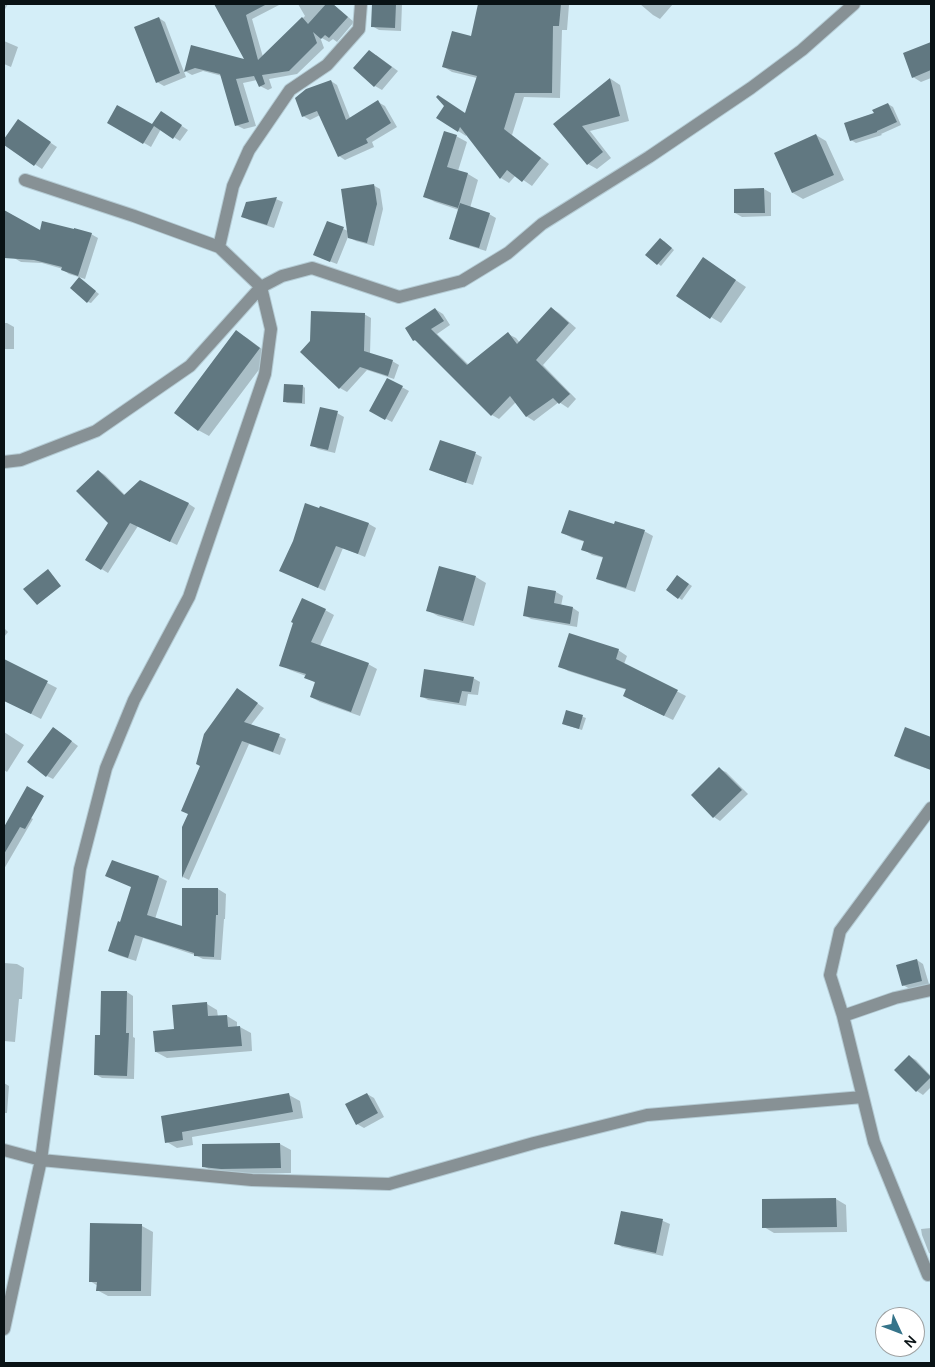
<!DOCTYPE html>
<html>
<head>
<meta charset="utf-8">
<style>
	body { margin:0 }
	#map { position:relative; width:935px; height:1367px; overflow:hidden; background:#d4eef8; font-family:Manrope,sans-serif }
	canvas { display:block }
	.frame { position:absolute; inset:0; border:5px solid #091215; pointer-events:none }
	.north { position:absolute; left:875px; top:1307px; width:50px; height:50px; box-sizing:border-box; background:#fff; border:1px solid #9da0a1; border-radius:50%; rotate:133deg; font-size:14px; font-weight:700; line-height:20px; text-align:center; color:#091215 }
	.north::after { content:''; display:block; margin:auto; width:18px; height:22px; background:#36748a; clip-path:polygon(50% 0,100% 100%,50% 72%,0 100%) }
</style>
</head>
<body>
<div id="map">
<canvas width="935" height="1367"></canvas>
<div class="frame"></div>
<div class="north">N</div>
</div>
<script>
const ctx = document.querySelector('canvas').getContext('2d');
ctx.lineJoin = 'round';
function fill(path, color) {
  ctx.fillStyle = color;
  ctx.fill(path, 'evenodd');
}
function trace(path, color, width, dash) {
  ctx.strokeStyle = color;
  ctx.lineWidth = width;
  ctx.lineCap = dash ? 'butt' : 'round';
  ctx.setLineDash(dash || []);
  ctx.stroke(path);
}
fill(new Path2D(`
	M4,4H8L4,11Z
	M215,4H281L252,19L263,57L305,16L298,4H333L354,22L337,42L333,39L329,42L320,37L324,48L297,74L269,79L272,88L268,90L260,86L257,80L243,83L256,126L244,129L236,125L222,76L203,71L192,75L185,71L192,47L247,61Z
	M373,4H402L401,31L379,30L372,26Z
	M479,4H566L569,5L567,30H562L560,98L524,97L512,135L549,164L532,186L516,175L509,183L501,178L467,134L466,136L438,118L466,114L477,78L452,72L444,67L472,38Z
	M640,4H673L660,19L653,15Z
	M159,18L165,22L186,77L164,86L157,82Z
	M4,41L18,47L11,67L4,64Z
	M931,44V78L921,82L913,77L904,54Z
	M376,55L398,71L382,90L375,86L355,68Z
	M611,79L620,85L629,121L590,131L611,158L597,169L588,164L555,124Z
	M331,81L337,85L350,118L378,102L385,106L397,127L372,142L374,147L345,160L339,156L320,115L310,120L303,116Z
	M888,104L893,107L901,125L881,134L882,135L856,143L851,140L876,114Z
	M168,117L188,130L180,141L161,129L151,147L108,122L153,126Z
	M18,121L57,147L42,169L4,144V141Z
	M816,135L826,141L844,180L803,199L793,193Z
	M456,136L467,142L458,171L468,174L478,180L470,208L489,214L496,218L486,251L457,242L450,238L459,210L435,202L425,197Z
	M373,185L380,189L383,209L374,246L356,241L348,237L337,264L321,258L328,222L348,231Z
	M764,189L771,193V216L742,217L735,213Z
	M276,199L283,202L274,228L249,220L242,216L247,203Z
	M4,212L40,232L91,234L98,238L85,279L69,274L63,270V269L42,263L21,262L14,258V254L4,248Z
	M664,241L674,250L661,266L647,255Z
	M713,265L746,287L721,323L711,317Z
	M79,278L99,294L91,303L88,302Z
	M551,308L559,313L576,328L543,365L576,399L568,408L559,402L534,421L526,416L516,402L499,419L492,415L421,343L414,340L435,309L443,314L450,325L437,334L469,365L508,334L516,338L520,343Z
	M364,314L371,318L370,354L392,361L399,365L394,379L367,370L347,392L340,388L301,352Z
	M4,323H7L14,327V349H4Z
	M236,332L247,338L270,355L209,436L198,430Z
	M387,379L409,391L392,422L371,411Z
	M303,386L305,388V404L287,403L284,401Z
	M337,413L344,417L335,453L318,449L312,445Z
	M441,442L476,454L482,457L473,485L437,473L431,470Z
	M99,471L105,475L126,496L189,504L195,508L177,545L138,526L108,573L87,560L110,523Z
	M320,508L369,524L376,528L365,557L343,548L325,591L288,574Z
	M614,525L644,531L653,536L635,592L607,583L598,578L604,558L592,555L583,549L585,542L572,538L563,533Z
	M476,577L486,583L474,626L438,616L427,610Z
	M680,578L692,586L682,600L679,598Z
	M556,592L563,596L561,606L573,608L579,612L577,627L531,619L524,615Z
	M325,610L334,615L320,646L368,664L377,669L360,716L320,702L311,697L316,683L306,678V676L290,670L281,665Z
	M4,628L8,632L4,637Z
	M618,650L627,656L624,664L686,696L673,720L633,701L627,690L568,671L560,666Z
	M7,662L57,688L41,719L4,700V669Z
	M473,678L480,682L478,695L468,694L466,706L428,700L421,696Z
	M244,694L264,708L250,726L279,736L286,739L280,755L249,744L189,880L183,877L184,828Z
	M567,711L586,718L582,730L566,725Z
	M54,728L78,746L53,779L47,776Z
	M906,729L931,738V770L902,760L896,756Z
	M4,732L24,745L7,772L4,770Z
	M719,769L726,772L748,794L720,821L714,817Z
	M15,809L33,819L4,869V829Z
	M123,866L159,877L167,881L155,919L183,928L218,889L226,894L225,919H224L221,960L203,959L195,955L143,938L136,961L117,955L109,951L121,923L132,887Z
	M917,960L923,964L929,984L910,989L903,985Z
	M4,963L17,964L24,968L22,999H19L15,1042L4,1041Z
	M127,992L133,996V1037L135,1038L134,1079L102,1078L95,1074L101,1036Z
	M207,1004L217,1010L218,1017L227,1016L237,1022V1028L240,1027L251,1033L252,1051L167,1058L156,1052L175,1031Z
	M909,1056L916,1060L931,1076V1087L923,1095L917,1091Z
	M4,1083L9,1086L7,1113H4Z
	M367,1094L374,1098L384,1117L364,1128L357,1124Z
	M289,1095L300,1101L303,1118L192,1137L193,1145L177,1148L167,1142L162,1117Z
	M280,1144L291,1150V1173L232,1174L214,1172L203,1166V1146Z
	M836,1199L846,1205L847,1232L774,1233L764,1227Z
	M622,1212L663,1221L670,1224L663,1256L622,1247L616,1243Z
	M91,1225L142,1226L153,1232L151,1296H108L97,1290L98,1286L90,1281Z
	M931,1228V1254L929,1253L922,1235L921,1229Z`), '#0003');
fill(new Path2D(`
	M214,4H267L246,15L258,60L302,17L308,24L326,4H333L348,17L329,38L325,35L321,39L313,32L317,43L289,71L262,75L265,84L259,87L254,76L236,79L249,122L235,126L220,74L195,68L184,72L191,45L244,59Z
	M372,4H396L395,28L371,27Z
	M478,4H561L559,26H553L552,93H515L504,129L541,158L522,182L507,170L500,179L460,127L458,132L436,118L444,106L436,97L438,95L465,113L477,76L442,67L452,31L471,36Z
	M159,17L180,73L156,83L134,27Z
	M931,42V70L912,78L903,53Z
	M369,50L392,67L374,87L353,68Z
	M610,78L620,116L582,126L603,152L587,165L553,124Z
	M331,80L346,120L378,100L391,123L366,139L368,143L338,157L317,111L302,117L295,98L306,89Z
	M888,103L897,122L877,131V132L850,141L844,123L874,113L872,110Z
	M117,105L152,124L161,111L182,125L173,139L154,126L143,144L107,123Z
	M18,119L51,142L34,166L4,145V139Z
	M444,131L457,135L447,167L468,173L458,208L423,197Z
	M816,134L834,175L792,193L774,153Z
	M374,184L377,204L367,243L348,238L341,189Z
	M764,188L765,213H734V189Z
	M277,197L267,225L241,217L246,202Z
	M460,203L490,213L479,248L449,239Z
	M4,210L40,230L42,221L74,229V228L92,233L78,276L61,270L62,267L34,260L4,258Z
	M327,221L344,227L330,262L313,255Z
	M660,238L672,248L657,265L645,255Z
	M703,257L736,280L710,319L676,296Z
	M79,277L96,291L87,303L70,288Z
	M551,307L569,323L536,360L570,394L559,404L553,398L526,417L510,396L491,416L415,340L413,341L405,328L435,308L444,321L431,329L467,365L508,332L517,344Z
	M311,311L365,313L364,351L393,360L388,376L360,367L339,389L300,352L310,341Z
	M236,330L260,348L198,431L174,413Z
	M387,378L403,386L385,420L369,411Z
	M284,384L303,385L302,403L283,402Z
	M320,407L338,411L328,450L310,446Z
	M440,440L476,452L466,483L429,470Z
	M98,470L124,495L140,480L189,503L170,542L130,523L101,570L85,560L108,523L76,491Z
	M305,503L319,508L320,506L369,523L358,554L336,546L318,588L279,571L293,541Z
	M569,510L614,524L615,521L645,530L626,588L596,579L603,557L581,550L584,541L561,533Z
	M439,566L476,576L463,621L426,611Z
	M48,569L61,586L37,605L23,589Z
	M677,575L689,584L678,599L666,590Z
	M528,586L556,591L554,603L573,607L570,624L523,616Z
	M302,598L326,609L311,642L369,663L351,712L310,697L315,682L304,678L306,674L279,666L293,623L291,622Z
	M569,633L619,649L616,659L678,690L664,716L623,696L626,689L558,667Z
	M4,659L48,681L31,714L4,701Z
	M424,669L474,677L471,692L462,691L459,703L420,697Z
	M237,688L258,703L244,722L280,734L273,752L242,741L182,878V827L188,814L181,811L200,766L196,764L204,734Z
	M566,710L583,715L579,729L562,724Z
	M53,727L72,741L46,777L27,762Z
	M905,727L931,737V770L894,756Z
	M719,767L742,790L713,818L691,795Z
	M27,786L44,796L25,829L20,827L4,854V827Z
	M112,860L123,864L159,876L147,915L182,926V888H218V915H216L214,957L194,956V953L135,935L128,958L108,951L118,921L120,922L131,887L105,876Z
	M917,959L922,981L902,986L896,965Z
	M101,991H127L126,1033H129L127,1076L94,1075L95,1035H100Z
	M207,1002L208,1016L227,1015L228,1027L240,1026L242,1046L155,1052L153,1031L174,1029L172,1005Z
	M909,1055L931,1077L916,1092L894,1070Z
	M289,1093L293,1112L182,1132L183,1140L165,1143L161,1116Z
	M367,1093L378,1113L356,1125L345,1104Z
	M280,1143L281,1168L221,1169L202,1167V1144Z
	M836,1198L837,1227L762,1228V1199Z
	M621,1211L663,1219L656,1253L614,1244Z
	M90,1223L142,1224L141,1291H96L97,1282H89Z`), '#617881');
const minor = new Path2D(`
	M219,247L233,186L249,150L290,90L327,65L359,29L361,4
	M4,462L21,460L96,431L190,366L261,287L282,276L312,268L399,297L462,281L508,253L542,224L649,157L751,88L802,50L854,4
	M843,1016L895,998L931,990
	M4,1150L41,1160L252,1180L389,1184L534,1143L647,1115L863,1097
	M928,1275L874,1142L843,1016L830,975L840,931L931,808
	M4,1329L41,1160L80,869L106,768L134,700L189,597L265,374L271,329L261,287L219,247L134,216L25,180`);
trace(minor, '#b4cbd4', 14);
trace(minor, '#879195', 12);
</script>
</body>
</html>
